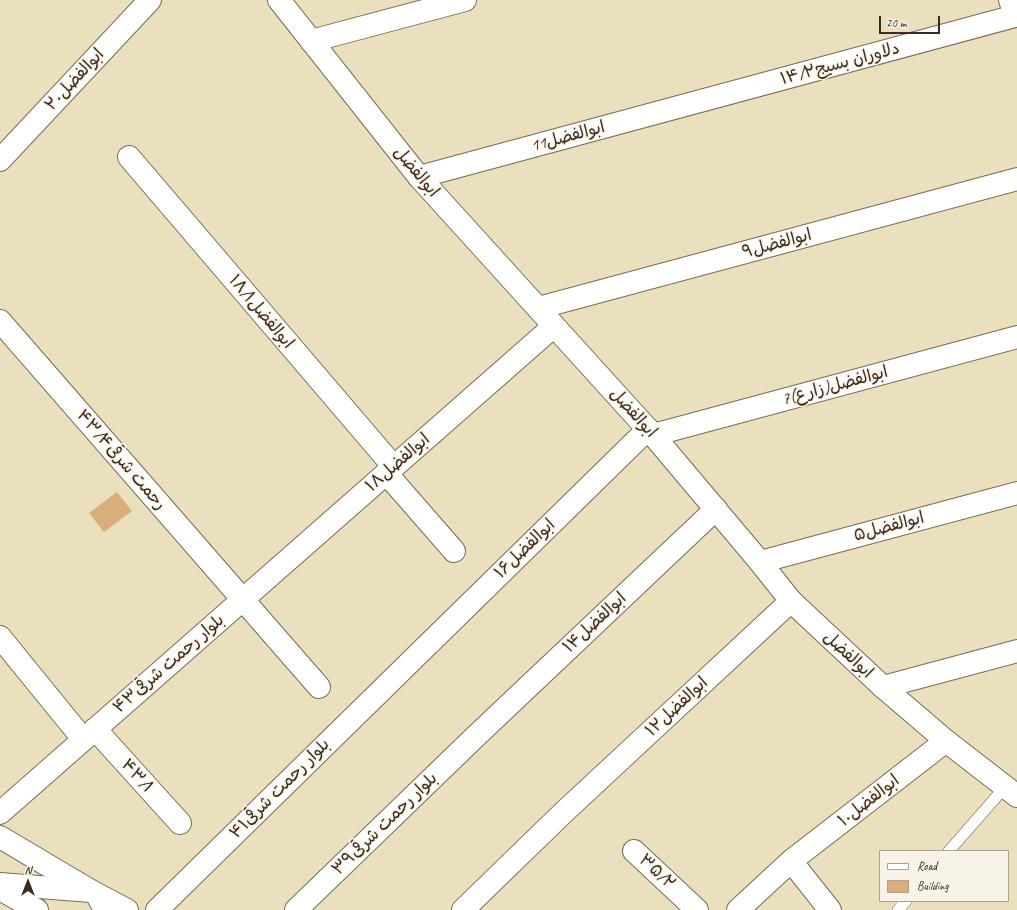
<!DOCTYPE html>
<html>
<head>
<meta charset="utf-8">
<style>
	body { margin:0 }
	#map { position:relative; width:1017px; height:910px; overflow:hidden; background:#ebe0be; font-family:Caveat,sans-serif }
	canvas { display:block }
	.legend { position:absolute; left:879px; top:850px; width:130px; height:52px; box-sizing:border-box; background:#f7f3e8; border:1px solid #aca397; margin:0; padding:5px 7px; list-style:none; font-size:12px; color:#3b2a1e }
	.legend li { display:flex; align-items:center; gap:8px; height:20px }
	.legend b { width:20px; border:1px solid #aca397 }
	.north { position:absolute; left:8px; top:862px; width:40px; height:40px; -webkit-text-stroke:3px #f7f3e8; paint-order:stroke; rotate:0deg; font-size:11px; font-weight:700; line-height:16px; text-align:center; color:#3b2a1e }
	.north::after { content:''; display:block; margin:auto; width:14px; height:18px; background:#3b2a1e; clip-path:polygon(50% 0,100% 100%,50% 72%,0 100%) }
	.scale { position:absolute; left:879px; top:16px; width:61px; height:18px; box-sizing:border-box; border:2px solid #3b2a1e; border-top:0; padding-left:5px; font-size:12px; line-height:14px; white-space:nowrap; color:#3b2a1e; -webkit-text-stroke:3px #f7f3e8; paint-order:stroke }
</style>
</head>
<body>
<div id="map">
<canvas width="1017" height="910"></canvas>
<ul class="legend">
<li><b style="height:5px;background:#fff"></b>Road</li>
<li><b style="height:11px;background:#d8ae7d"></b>Building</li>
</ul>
<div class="north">N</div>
<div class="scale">20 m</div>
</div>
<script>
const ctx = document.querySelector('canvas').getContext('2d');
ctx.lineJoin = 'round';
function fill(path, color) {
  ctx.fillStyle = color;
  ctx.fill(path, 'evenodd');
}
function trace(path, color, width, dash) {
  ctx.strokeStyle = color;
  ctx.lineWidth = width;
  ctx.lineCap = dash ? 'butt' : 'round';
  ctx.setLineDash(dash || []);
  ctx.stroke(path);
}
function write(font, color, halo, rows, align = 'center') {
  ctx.font = font + ' Caveat,"Playpen Sans Arabic",sans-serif';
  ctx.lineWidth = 3;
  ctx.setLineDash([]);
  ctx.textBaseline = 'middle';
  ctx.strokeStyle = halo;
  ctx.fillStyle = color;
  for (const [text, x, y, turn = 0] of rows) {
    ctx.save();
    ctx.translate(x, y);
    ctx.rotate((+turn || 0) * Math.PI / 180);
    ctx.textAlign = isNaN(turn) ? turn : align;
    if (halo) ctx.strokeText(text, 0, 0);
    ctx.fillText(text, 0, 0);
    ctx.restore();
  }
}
fill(new Path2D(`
	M117,492L132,511L104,532L89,513Z`), '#d8ae7d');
const service = new Path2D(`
	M949,851L1005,787
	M898,910L906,901`);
const minor = new Path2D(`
	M311,41L465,0
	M129,157L394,467
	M0,160L150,0
	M419,177L1015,16L1010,0
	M538,308L1017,179
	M0,321L319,687
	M653,435L1017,337
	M386,473L454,551
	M760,562L1017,493
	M0,637L83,739
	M883,687L1017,651
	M95,729L180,823
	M0,813L554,326
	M634,851L697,910
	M791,861L830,910
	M157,910L648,429
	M296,910L475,737L716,509
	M463,910L564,812L791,601
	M738,910L791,861L946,741`);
const tertiary = new Path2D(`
	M279,0L419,177L653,435L760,562L791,601L883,687L946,741L1017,796`);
const secondary = new Path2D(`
	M0,837L91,891L127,910`);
const trunk = new Path2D(`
	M0,884L91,891
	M0,889L37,910
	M97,895L105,910`);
trace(service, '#796a56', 12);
trace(minor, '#796a56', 24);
trace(tertiary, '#796a56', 24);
trace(secondary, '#796a56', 24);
trace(trunk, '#796a56', 24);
trace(service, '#fff', 11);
trace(minor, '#fff', 22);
trace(tertiary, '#fff', 22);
trace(secondary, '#fff', 22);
trace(trunk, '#fff', 22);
write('17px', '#3b2a1e', '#f7f3e8', [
	["۱۴/۲دلاوران بسیج",840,64,-15],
	["ابوالفضل۲۰",75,80,-47],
	["11ابوالفضل",568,137,-15],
	["ابوالفضل",416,172,50],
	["ابوالفضل۹",777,244,-15],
	["ابوالفضل۱۸/۱",261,312,50],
	["7ابوالفضل(زارع)",835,386,-15],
	["ابوالفضل",633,413,48],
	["۴۳/۴رحمت شرقی",121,460,49],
	["ابوالفضل۱۸",398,463,-41],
	["ابوالفضل۵",889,527,-15],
	["ابوالفضل۱۶",525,549,-44],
	["ابوالفضل۱۴",595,623,-43],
	["ابوالفضل",848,655,43],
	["بلوار رحمت شرقی۴۳",169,664,-41],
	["ابوالفضل۱۲",677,707,-43],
	["۴۳/۱",137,776,48],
	["بلوار رحمت شرقی۴۱",280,789,-45],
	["ابوالفضل۱۰",869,801,-38],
	["بلوار رحمت شرقی۳۹",385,824,-44],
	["۳۵/۲",657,872,43]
]);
</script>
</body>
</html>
